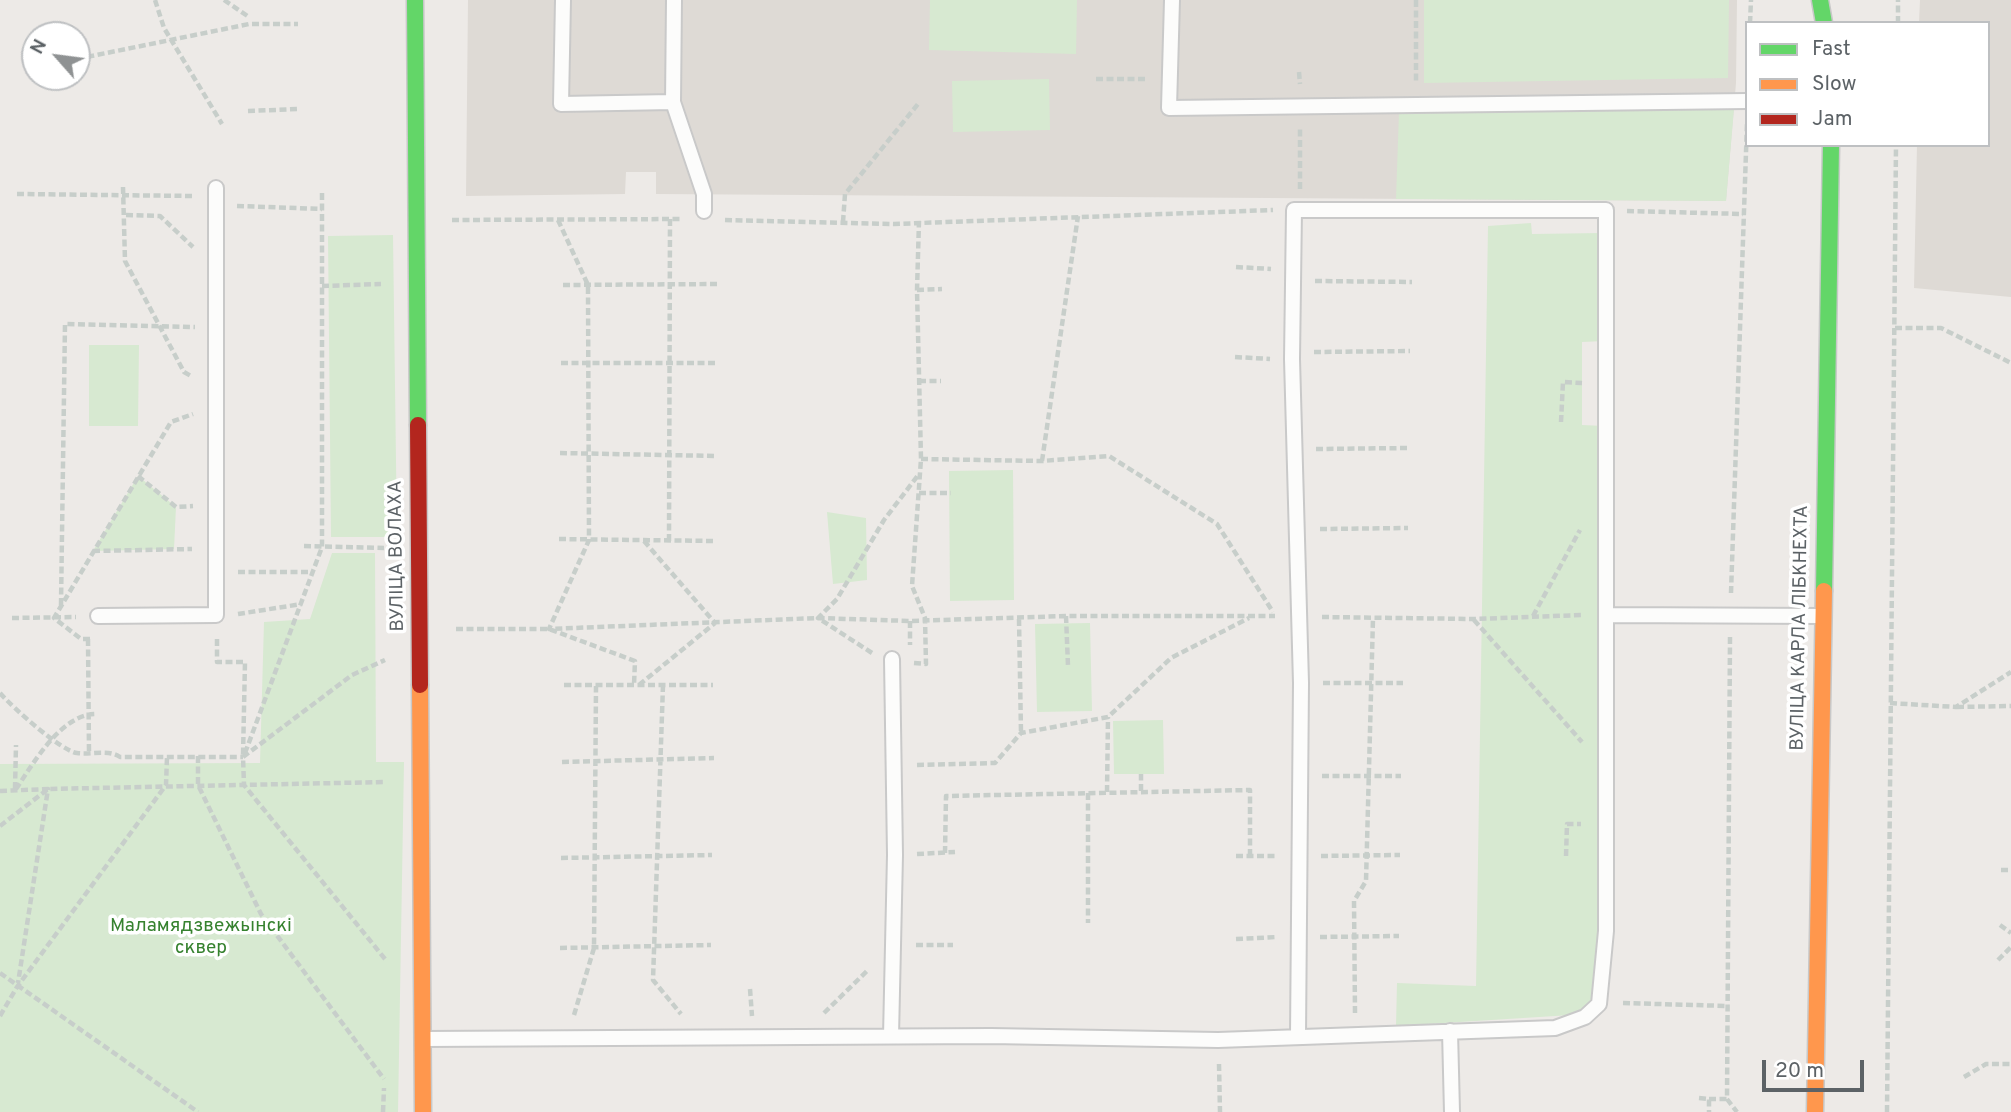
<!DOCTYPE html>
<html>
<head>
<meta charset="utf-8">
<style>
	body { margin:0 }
	#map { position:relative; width:2011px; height:1112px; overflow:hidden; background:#edeae7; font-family:Overpass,sans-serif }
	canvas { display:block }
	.legend { position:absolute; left:1745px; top:21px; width:245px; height:126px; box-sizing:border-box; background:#fff; border:2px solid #bec0c2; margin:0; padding:9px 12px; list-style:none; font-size:21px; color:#5c6266 }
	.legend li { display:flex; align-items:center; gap:14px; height:35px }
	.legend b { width:35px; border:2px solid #bec0c2 }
	.north { position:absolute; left:21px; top:21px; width:70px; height:70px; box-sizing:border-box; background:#fff; border:2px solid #bec0c2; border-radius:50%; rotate:298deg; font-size:19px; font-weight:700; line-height:28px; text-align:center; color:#5c6266 }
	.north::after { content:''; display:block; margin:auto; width:24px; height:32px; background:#8f9293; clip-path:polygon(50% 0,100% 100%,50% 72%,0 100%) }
	.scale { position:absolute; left:1762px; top:1060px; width:102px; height:32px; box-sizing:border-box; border:4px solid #5c6266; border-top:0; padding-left:9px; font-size:21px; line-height:24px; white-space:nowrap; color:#5c6266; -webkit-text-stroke:5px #fff; paint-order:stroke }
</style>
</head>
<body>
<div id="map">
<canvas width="2011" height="1112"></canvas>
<ul class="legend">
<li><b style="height:9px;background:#63d668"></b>Fast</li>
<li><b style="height:9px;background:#ff974d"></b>Slow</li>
<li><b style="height:9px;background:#b3261e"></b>Jam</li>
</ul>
<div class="north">N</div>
<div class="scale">20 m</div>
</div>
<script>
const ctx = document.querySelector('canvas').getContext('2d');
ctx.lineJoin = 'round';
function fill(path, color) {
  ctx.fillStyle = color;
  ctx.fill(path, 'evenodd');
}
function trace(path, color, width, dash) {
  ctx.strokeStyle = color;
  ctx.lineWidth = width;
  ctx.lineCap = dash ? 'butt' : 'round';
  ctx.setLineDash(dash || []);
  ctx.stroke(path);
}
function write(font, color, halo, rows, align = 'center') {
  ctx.font = font + ' Overpass,sans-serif';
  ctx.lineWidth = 7;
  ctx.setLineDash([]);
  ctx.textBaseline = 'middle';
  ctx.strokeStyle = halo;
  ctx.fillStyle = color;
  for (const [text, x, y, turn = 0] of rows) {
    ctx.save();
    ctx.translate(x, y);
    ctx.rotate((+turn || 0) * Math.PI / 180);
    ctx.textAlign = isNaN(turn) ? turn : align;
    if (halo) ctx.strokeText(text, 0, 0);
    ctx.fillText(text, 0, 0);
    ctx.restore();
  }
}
fill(new Path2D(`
	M468,0H1737L1736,83L1726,201L656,194V172H626L625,194L466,196Z
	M1920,0H2011V297L1914,288L1917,145H1988V23H1919Z`), '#dedad5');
fill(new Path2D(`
	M930,0H1077L1076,54L929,50Z
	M1424,0H1729L1728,78L1424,83Z
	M1049,79L1050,130L953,132L952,81Z
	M1734,109L1726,201L1396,199L1399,112Z
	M1531,223L1532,234L1602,233L1604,341L1582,342V425L1604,426V928L1594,993L1586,1009L1571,1015L1396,1026L1397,983L1476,986L1488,226Z
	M393,235L397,537H331L328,236Z
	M89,345H139L138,426H89Z
	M1013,470L1014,600L950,601L949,471Z
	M138,476L176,507L174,549L93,551Z
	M827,512L866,518L867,580L833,584Z
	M332,553H375L376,762H404L398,1112H0V764L260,763L264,622L310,619Z
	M1090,623L1092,711L1037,712L1035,624Z
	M1163,720L1164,774H1114L1113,721Z`), '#d7e9d1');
const lane = new Path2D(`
	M563,0L561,104L673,102L674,0
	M1172,0L1169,108L1747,101
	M673,102L704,194V211
	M1608,615L1822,616
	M98,616L216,615V188
	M1450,1031L1452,1112
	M891,1036L895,855L892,659
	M424,1039L991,1036L1218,1040L1555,1028L1585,1017L1599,1004L1606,931V210H1294L1292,359L1301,683L1298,1035`);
const fast = new Path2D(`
	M415,0L418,425
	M1820,0L1824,23
	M1824,591L1831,145`);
const slow = new Path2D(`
	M420,685L423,1112
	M1815,1112L1824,591`);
const jam = new Path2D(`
	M418,425L420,685`);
trace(lane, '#c9c9c9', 18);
trace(fast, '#c8c8c8', 19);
trace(slow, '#c8c8c8', 19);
trace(jam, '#c8c8c8', 19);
trace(new Path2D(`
	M155,0L164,28L222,124
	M224,0L249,17
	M1416,0V81
	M1750,23L1751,0
	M1898,23V0
	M77,59L249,24H298
	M1299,72L1300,84
	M1096,79H1148
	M248,111L298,109
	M123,187L125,261L184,372L191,376
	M1300,189V128
	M17,194L195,196
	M237,206L322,209
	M1627,211L1743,214
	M126,215L160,216L193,247
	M452,220L682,219
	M558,220L588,285L589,540L549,629L818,618L910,621L1066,616H1275
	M725,220L894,224L1273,210
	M843,222L845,194L918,104
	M1236,267L1271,269
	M1315,281L1412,282
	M563,285L719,284
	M322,286L381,284
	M917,290L942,289
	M1895,328H1941L2011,363
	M1314,352L1410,351
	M1235,357L1270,359
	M561,363H718
	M919,381H941
	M1561,422L1563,382L1582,383
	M1316,449L1409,448
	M560,453L716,456
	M921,459L1042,461L1109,456L1217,524L1273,612
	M1042,461L1078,216
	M138,476L176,507L193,506
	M919,493H951
	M1320,529L1408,528
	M559,539L715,541
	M669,541L670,219
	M304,546L384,548
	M93,551L192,549
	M238,572H313
	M1731,593L1747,123
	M61,605L65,324L195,327
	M238,614L302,604
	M1066,616L1068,666
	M1533,616L1580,530
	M1322,617L1474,619L1583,615
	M12,618L76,617
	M1019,619L1021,733
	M1474,620L1582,742
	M910,621V645
	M456,629H549L635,661L634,685
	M1730,637L1727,1099L1737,1112
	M88,639L89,753
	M90,639H81L54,618L171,422L193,414
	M217,639V662H245L243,756
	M872,653L818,618L837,599L884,520L919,474
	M914,663L926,664L925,618L912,586L921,459L917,290L919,221
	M1323,683H1403
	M564,685H713
	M639,685L715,623L644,541
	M663,685L653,980L681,1014
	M0,693C12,707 61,751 77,753C92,755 108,749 120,757H243
	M1890,703L1956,707L2011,672
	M1957,707L2011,706
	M245,753L322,547V190
	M198,756V785L261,914L384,1079
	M562,762L714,758
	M917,765L995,763L1021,733L1108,717L1171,658L1249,618
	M1322,776H1401
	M15,789L16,745
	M16,789C33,764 61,714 96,714
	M0,791L48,789L18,983
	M1141,791V774
	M1107,792L1108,717
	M1088,793V923
	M0,826L48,789L385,782
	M945,853L946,796L1250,790V856
	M917,854L955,852
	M1236,856H1277
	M1321,856L1400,855
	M1566,856L1567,824H1581
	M561,858L712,855
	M2001,870H2011
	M2000,925L2011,933
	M1320,937L1399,936
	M1236,939L1277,937
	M916,945H953
	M560,948L711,945
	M385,959L244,785L243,757L352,675L385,660
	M1998,960L2011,947
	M0,973L198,1112
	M750,989L752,1016
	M1623,1003L1728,1006
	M824,1013L868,970
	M1355,1013L1354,901L1366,881L1373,618
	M574,1015L594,948L596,686
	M0,1016L17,987L166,785L167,757
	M1219,1064L1220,1112
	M1964,1077L1986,1064H2011
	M1699,1098L1709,1099V1112
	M1709,1099H1727
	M383,1112L384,1088
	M1887,1112L1896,145`), '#c7ceca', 4.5, [7, 3.5]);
trace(lane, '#fcfcfb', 14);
trace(fast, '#63d668', 16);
trace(slow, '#ff974d', 16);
trace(jam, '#b3261e', 16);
write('19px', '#5c6266', '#fff', [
	["ВУЛІЦА ВОЛАХА",398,556,-91],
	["ВУЛІЦА КАРЛА ЛІБКНЕХТА",1801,628,-89]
]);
write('19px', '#36822f', '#fff', [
	["Маламядзвежынскі",201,927],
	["сквер",201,949]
]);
</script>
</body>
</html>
